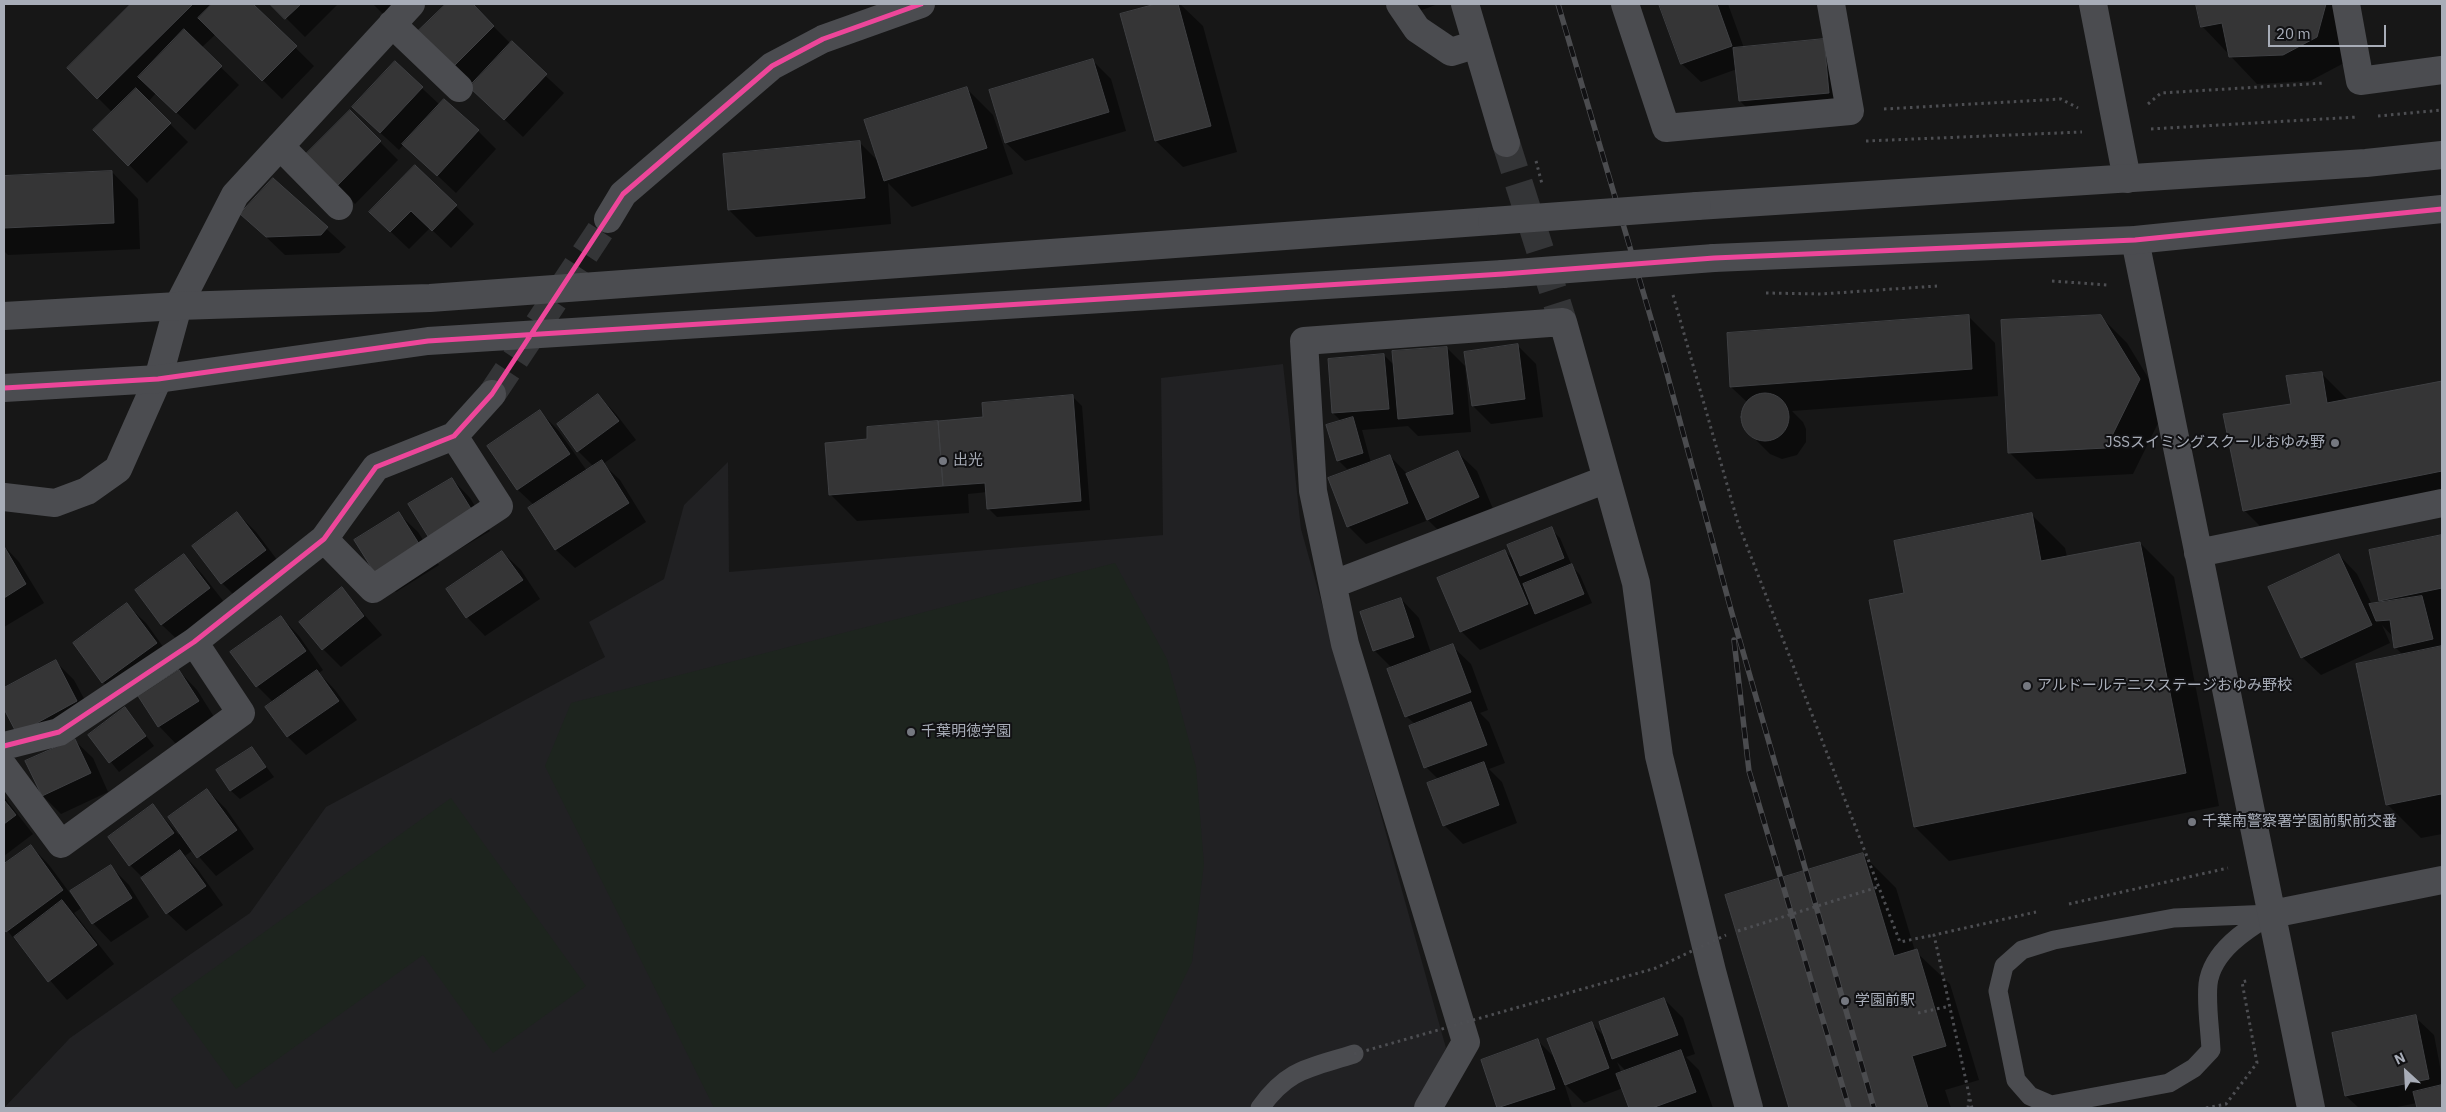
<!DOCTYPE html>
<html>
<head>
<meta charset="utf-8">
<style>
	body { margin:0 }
	#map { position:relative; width:2446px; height:1112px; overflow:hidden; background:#171717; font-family:"IBM Plex Sans",sans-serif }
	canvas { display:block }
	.frame { position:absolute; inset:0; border:5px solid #a8adb8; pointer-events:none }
	.north { position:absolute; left:2381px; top:1047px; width:50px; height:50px; -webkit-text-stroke:4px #111113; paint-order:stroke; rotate:335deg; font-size:14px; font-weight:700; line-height:20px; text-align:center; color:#a8adb8 }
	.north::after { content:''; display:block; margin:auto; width:18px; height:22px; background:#a8adb8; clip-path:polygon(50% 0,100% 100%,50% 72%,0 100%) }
	.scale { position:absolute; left:2268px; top:25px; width:118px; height:22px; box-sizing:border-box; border:2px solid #a8adb8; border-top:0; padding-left:6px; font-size:15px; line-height:18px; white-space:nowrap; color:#a8adb8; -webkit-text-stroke:4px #111113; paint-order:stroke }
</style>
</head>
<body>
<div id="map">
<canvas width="2446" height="1112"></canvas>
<div class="frame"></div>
<div class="north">N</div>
<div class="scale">20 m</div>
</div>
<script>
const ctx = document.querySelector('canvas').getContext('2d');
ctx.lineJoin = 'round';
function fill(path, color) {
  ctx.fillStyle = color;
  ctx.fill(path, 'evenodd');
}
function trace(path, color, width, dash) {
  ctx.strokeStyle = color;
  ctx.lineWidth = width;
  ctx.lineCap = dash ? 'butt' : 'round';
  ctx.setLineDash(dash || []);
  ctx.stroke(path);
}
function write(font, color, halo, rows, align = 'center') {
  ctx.font = font + ' "IBM Plex Sans","Noto Sans JP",sans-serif';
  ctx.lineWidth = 4;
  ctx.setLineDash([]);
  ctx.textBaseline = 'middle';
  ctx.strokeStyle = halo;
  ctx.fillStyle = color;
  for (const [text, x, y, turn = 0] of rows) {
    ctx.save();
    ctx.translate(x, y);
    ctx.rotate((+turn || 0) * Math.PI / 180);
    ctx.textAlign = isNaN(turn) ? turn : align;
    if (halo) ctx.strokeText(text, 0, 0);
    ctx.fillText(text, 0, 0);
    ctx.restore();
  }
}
fill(new Path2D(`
	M1283,364L1301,529L1446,1048L1416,1108H4L70,1038L250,913L326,807L605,657L589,622L664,579L684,505L728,462L729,572L1163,535L1161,378Z`), '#212123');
fill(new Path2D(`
	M1115,563L1167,659L1196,767L1204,864L1192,962L1135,1078L1105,1108H714L545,766L571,703Z
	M451,798L586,986L493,1053L423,955L236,1089L171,999Z`), '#1d241e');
fill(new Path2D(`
	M133,4H251L314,66L282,99L216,34L201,48L239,85L195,130L156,93L148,102L188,142L147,183L95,130L113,113L68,68Z
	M272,4H338L305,37Z
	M373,4H395L384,15Z
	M448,4H471L511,44L564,93L523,137L416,35Z
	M1161,4H1180L1203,26L1237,152L1183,167L1156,141L1122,14Z
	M1406,4H1438L1414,13Z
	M1660,4H1728L1744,48L1824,41L1847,111L1758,119L1740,101L1737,69L1701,82L1682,64Z
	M2197,4H2348L2344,63L2310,81L2257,84L2202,26Z
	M1093,61L1111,79L1126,131L1025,161L1006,143L991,91Z
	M395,63L440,105L478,131L496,149L456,193L404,144L399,150L372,125Z
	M966,88L993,115L1013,174L912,207L888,183L891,224L756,237L729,210L860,143L879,162Z
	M350,112L398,160L355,204L306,156Z
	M415,166L474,224L451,248L430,228L409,249L389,230Z
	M112,172L138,199L140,249L8,255L4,251V177Z
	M273,179L346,247L339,253L285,255L242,214Z
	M1968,316L1995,343L1998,396L1792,411L1803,422L1806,429V442L1797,455L1782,459L1770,454L1745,429L1742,411L1747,402L1731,387Z
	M2100,316L2127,343L2166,407L2133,474L2036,479L2009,452Z
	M1517,345L1536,364L1543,417L1491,424L1473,406L1466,353Z
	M1447,348L1465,366L1471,432L1418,436L1408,426L1362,430L1371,463L1390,456L1408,475L1458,453L1477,471L1496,516L1446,538L1424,516L1426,521L1366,544L1348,526L1355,469L1354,467L1347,469L1338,460L1342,422L1333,413L1384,355L1395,366Z
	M2321,373L2348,400L2442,382V512L2278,544L2244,510L2292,405Z
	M598,395L616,414L636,440L603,464L620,480L646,522L575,568L556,550L530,508L534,505L518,490L489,447L540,412L558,430L587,471L594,467L578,451Z
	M1073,397L1082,406L1090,510L997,517L988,508L987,492L968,494L969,513L857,521L831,495L869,440L985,418Z
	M452,479L470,498L490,531L448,556Z
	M237,513L256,532L284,569L240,601L222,583Z
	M399,514L418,532L439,565L396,592L377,574Z
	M2031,514L2065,548L2067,557L2140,543L2174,577L2219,806L1949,861L1915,827L1871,601L1906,594Z
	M1551,529L1560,538L1572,566L1580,575L1592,603L1480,650L1461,631L1505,551L1514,560Z
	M2442,536V834L2421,838L2387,804L2403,655L2395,647L2394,638L2382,625L2390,643L2321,675L2302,657L2339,555L2357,574L2372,605L2383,603L2380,600L2370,551Z
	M4,546L19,562L44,603L4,627Z
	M502,552L521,570L540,599L485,636L467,617Z
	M184,555L202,574L228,607L181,643L162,625L137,591Z
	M342,589L382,635L341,667L323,649Z
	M1401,599L1419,618L1431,653L1452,646L1471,664L1488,710L1480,713L1489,722L1505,763L1489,769L1502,782L1517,823L1463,844L1444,825L1439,780L1426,767L1416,725L1406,716L1392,668L1374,650Z
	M127,605L146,623L174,662L121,700L103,682Z
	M281,617L299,636L323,670L319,673L335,690L357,720L306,755L288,737L267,707L273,702L257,686Z
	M55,661L74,680L95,719L18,733L4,706V690Z
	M179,671L197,690L216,720L177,745L159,726Z
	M125,709L154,746L119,772L89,735Z
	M74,740L93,758L108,792L61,814L43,796Z
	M252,748L274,777L240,799L230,790Z
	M207,790L226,809L254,849L216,876L193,850L185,856L198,870L223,905L186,931L167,913L143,878L130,865L153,806L179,835Z
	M4,797L33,834L4,856Z
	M31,846L49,865L81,908L111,867L129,885L149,917L111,942L93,923L83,907L74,913L114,964L67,1000L4,927V866Z
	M1862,854L1896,888L1915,951L1950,984L1979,1080L1945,1090L1951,1108H1790L1726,896Z
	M1664,999L1683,1018L1695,1054L1686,1057L1699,1070L1713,1108H1630L1623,1088L1584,1103L1564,1083L1572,1108H1498L1482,1061L1538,1041L1556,1059L1591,1023L1606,1038ZM1617,1062L1627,1072L1622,1074Z
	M2415,1017L2434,1035L2442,1077V1108H2418L2417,1103L2392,1108H2359L2346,1096Z`), '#0007');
const building = new Path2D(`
	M131,4H193L97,99L67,68Z
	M212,4H253L297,46L262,81L198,18Z
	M270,4H301L285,19Z
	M446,4H473L494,26L449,71L414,35Z
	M1156,4H1178L1211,126L1155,141L1120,14Z
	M1659,4H1717L1732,46L1681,64Z
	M2196,4H2326L2317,37L2283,55L2229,57L2222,23L2201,27Z
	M184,29L222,66L176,113L138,77Z
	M1824,39L1829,93L1739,101L1733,48Z
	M512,41L547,74L504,120L469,87Z
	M1093,59L1109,112L1005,143L989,90Z
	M395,61L423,87L380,133L352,107Z
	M967,87L987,148L884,181L864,120Z
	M136,88L171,123L128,166L93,130Z
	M444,99L479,130L437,176L402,144Z
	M350,110L381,141L336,187L304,156Z
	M860,141L865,198L728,210L723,154Z
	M415,165L457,205L432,231L411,211L390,232L369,212Z
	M112,171L114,223L4,228V176Z
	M273,178L328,227L321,235L266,237L240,214Z
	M1969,315L1972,369L1730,387L1727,333Z
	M2101,315L2140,379L2106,448L2008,453L2001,320Z
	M1518,344L1525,399L1472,406L1464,352Z
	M1447,347L1453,414L1398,419L1392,351Z
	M1384,354L1389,409L1332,413L1328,359Z
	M2322,372L2327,403L2442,381V471L2243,511L2223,414L2291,404L2286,376Z
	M1741 417a24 24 0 1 1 48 0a24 24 0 1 1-48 0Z
	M598,394L619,421L577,452L557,424Z
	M1073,395L1081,501L987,509L985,483L943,486L938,421L983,417L982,403Z
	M540,410L570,454L517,490L487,446Z
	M1353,417L1363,453L1337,461L1326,425Z
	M938,421L943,486L829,495L825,443L867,439V427Z
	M1458,451L1479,497L1427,520L1406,474Z
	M1390,455L1408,503L1347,527L1328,478Z
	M602,460L629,503L555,550L528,508Z
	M452,478L473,512L429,538L408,504Z
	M237,512L266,550L221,584L192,546Z
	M399,512L421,547L376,575L354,540Z
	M2032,513L2041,561L2140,542L2186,773L1914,827L1869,600L1904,593L1894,541Z
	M1552,527L1564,558L1520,576L1507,545Z
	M2442,535V588L2379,601L2369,550Z
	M4,546L26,584L4,598Z
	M1505,550L1528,604L1460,632L1437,578Z
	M502,551L523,580L466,618L446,589Z
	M184,554L210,588L161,625L135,590Z
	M2339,554L2372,625L2301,658L2268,587Z
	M1572,564L1584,594L1535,614L1523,584Z
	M342,587L364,616L322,650L299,622Z
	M2422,596L2433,639L2394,648L2390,620L2376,621L2369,604Z
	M1401,598L1414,637L1373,651L1360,612Z
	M127,603L157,643L102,683L73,643Z
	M281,616L306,651L256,687L230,652Z
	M1453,644L1471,692L1405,717L1387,669Z
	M2442,646V797L2441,794L2386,805L2356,664Z
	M56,660L77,701L17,734L4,709V688Z
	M179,670L199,701L158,727L138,696Z
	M317,670L339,701L287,737L265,707Z
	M1471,702L1487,745L1424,768L1409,726Z
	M125,707L146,736L109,763L88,735Z
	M75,739L91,773L42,796L25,761Z
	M252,747L266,767L230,791L216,770Z
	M1484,762L1499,805L1443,826L1427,783Z
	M207,789L237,830L197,858L168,817Z
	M4,800L16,815L4,824Z
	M153,804L174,833L129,866L108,837Z
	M31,845L63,890L6,932L4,929V864Z
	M180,850L206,886L166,914L141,878Z
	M1863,853L1894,956L1917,949L1946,1046L1912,1056L1928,1108H1789L1725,895Z
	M111,865L132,898L92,924L70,891Z
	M62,900L97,945L48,982L14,937Z
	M1664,998L1678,1035L1612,1059L1599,1022Z
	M2416,1015L2429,1079L2345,1096L2332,1033Z
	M1592,1022L1609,1068L1565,1085L1547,1039Z
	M1538,1039L1555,1089L1497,1108L1481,1060Z
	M1681,1050L1696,1092L1652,1108H1629L1616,1074Z
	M2442,1085V1108H2417L2413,1092Z`);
fill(building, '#353536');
trace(building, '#3f4043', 1);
trace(new Path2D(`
	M1506,143L1563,322
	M492,394L608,219`), '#343537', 28, [28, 14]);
trace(new Path2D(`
	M2148,104L2161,93L2325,83
	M1884,109L2061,99L2078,108
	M2378,116L2442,110
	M2151,129L2357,117
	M1866,141L2082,132
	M1536,161L1542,184
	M2052,281L2108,285
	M1766,293L1821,294L1937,286
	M1673,295L1738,523L1900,942L1934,935
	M2069,904L2228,868
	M1738,931L1878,887
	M1918,1013L1950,1006
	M1968,1108L1969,1099
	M1972,1108L1934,935L2036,912
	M2206,1108L2226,1104L2257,1063L2242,982L2250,980`), '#4d4e52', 3, [2.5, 4]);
trace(new Path2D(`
	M2272,914C2247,929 2212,951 2208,984C2206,1005 2210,1029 2211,1050L2194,1068L2169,1083L2051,1105L2030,1096L2016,1080L1998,991L2004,966L2022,950L2054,940L2174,918Z
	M1260,1108C1288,1068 1310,1068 1354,1054`), '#4b4c50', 19);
trace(new Path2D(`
	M1400,4L1417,29L1451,52L1477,44
	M1465,4L1506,143
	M1625,4L1666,128L1850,111L1831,4
	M2093,4L2127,179
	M2346,4L2360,81L2442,70
	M392,24L459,88
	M280,146L339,206
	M608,219L623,194L772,66L823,39L921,4
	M2135,240L2311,1108
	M4,497L55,503L87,491L118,469L158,379L178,306L235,195L411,4
	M324,539L373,589L499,506L454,436
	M2198,553L2442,503
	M1334,584L1607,479
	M4,746L59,732L194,642L324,539L376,467L454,436L492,394
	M4,767L61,844L241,713L194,642
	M2272,914L2442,880
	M1428,1108L1466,1042L1345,644L1313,491L1304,341L1563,322L1636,583L1659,756L1712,971L1749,1108`), '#4b4c50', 28);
trace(new Path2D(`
	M1697,206L2366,163L2442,155
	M1714,258L2135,240L2442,209
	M4,316L178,306L430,298L1492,221
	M4,388L158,379L428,341L1503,274`), '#4b4c50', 28);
const rail = new Path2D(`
	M1558,4L1665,366L1731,610L1874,1108
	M1734,640L1749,771L1849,1108`);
trace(rail, '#4b4c4f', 5.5);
trace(rail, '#111113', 4, [11]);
trace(new Path2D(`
	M1354,1054L1656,968L1726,935`), '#4d4e52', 3, [2.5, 4]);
trace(new Path2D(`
	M1492,221L1697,206
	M1503,274L1714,258`), '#4b4c50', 28);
trace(new Path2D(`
	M4,388L158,379L428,341L1503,274L1714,258L2135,240L2442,209
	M4,746L59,732L194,642L324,539L376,467L454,436L492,394L623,194L772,66L823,39L921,4`), '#ed469a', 5);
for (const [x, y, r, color] of [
	[2335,443,5,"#757880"],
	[943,461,5,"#757880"],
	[2027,686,5,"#757880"],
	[911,732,5,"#757880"],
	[2192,822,5,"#757880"],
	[1845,1001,5,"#757880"]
]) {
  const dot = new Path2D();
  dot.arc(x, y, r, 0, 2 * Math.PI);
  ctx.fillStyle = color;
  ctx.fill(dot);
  trace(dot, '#111113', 2);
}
write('15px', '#a8adb8', '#111113', [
	["JSSスイミングスクールおゆみ野",2325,443,"right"],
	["出光",953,461],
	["アルドールテニスステージおゆみ野校",2037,686],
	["千葉明徳学園",921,732],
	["千葉南警察署学園前駅前交番",2202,822],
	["学園前駅",1855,1001]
], 'left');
</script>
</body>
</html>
